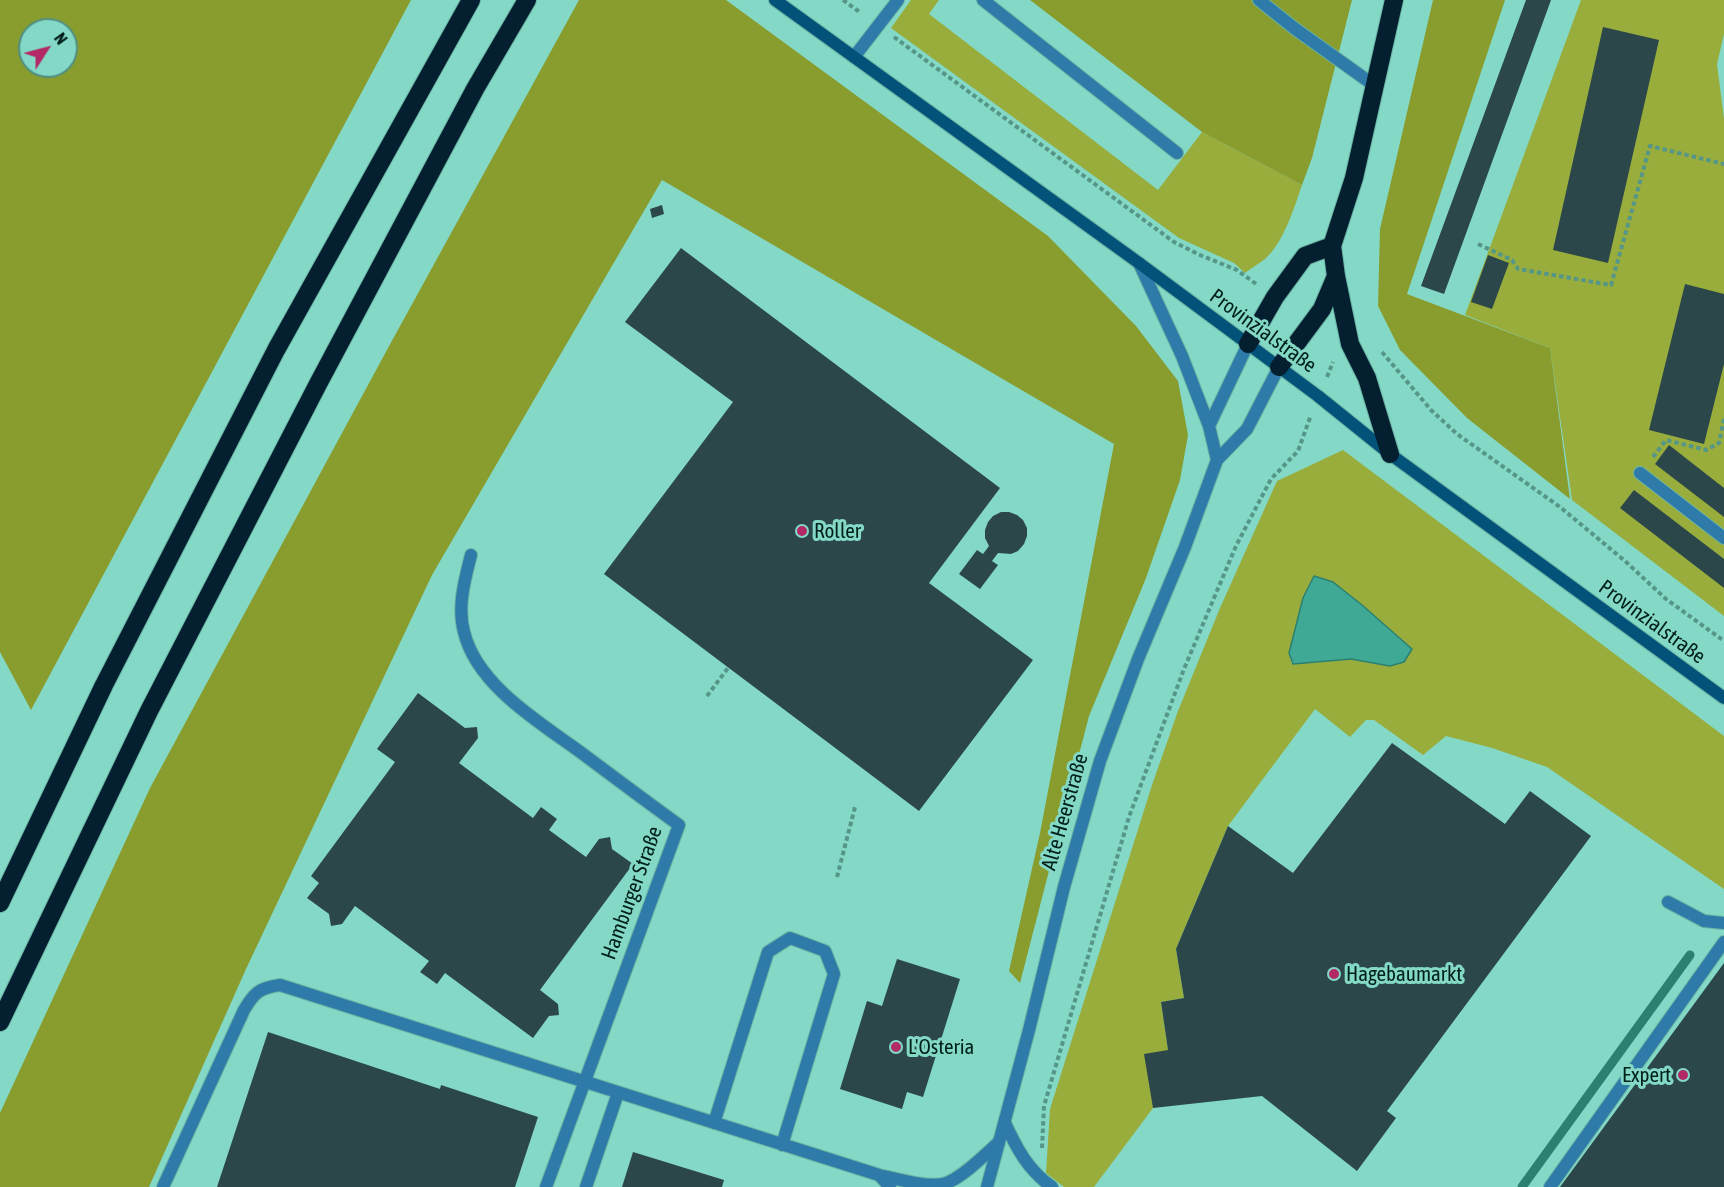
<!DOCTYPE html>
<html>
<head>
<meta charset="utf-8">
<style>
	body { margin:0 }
	#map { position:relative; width:1724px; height:1187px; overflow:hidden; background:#84d8c6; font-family:"Asap Condensed",sans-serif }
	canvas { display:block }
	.north { position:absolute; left:18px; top:18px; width:60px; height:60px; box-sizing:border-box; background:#84d8c6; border:2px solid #4f8e81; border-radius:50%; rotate:54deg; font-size:16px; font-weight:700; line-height:24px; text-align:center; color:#00201a }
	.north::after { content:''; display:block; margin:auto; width:21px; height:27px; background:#b32866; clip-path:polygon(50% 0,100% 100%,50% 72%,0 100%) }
</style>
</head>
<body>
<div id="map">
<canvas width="1724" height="1187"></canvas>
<div class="north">N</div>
</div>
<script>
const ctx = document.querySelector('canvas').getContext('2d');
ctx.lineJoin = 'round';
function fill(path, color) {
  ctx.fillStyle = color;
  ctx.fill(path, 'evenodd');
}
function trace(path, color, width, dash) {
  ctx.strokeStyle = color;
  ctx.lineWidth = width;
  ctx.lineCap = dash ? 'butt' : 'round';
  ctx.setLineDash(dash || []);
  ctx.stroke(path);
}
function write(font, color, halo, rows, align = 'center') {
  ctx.font = font + ' "Asap Condensed",sans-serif';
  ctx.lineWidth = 6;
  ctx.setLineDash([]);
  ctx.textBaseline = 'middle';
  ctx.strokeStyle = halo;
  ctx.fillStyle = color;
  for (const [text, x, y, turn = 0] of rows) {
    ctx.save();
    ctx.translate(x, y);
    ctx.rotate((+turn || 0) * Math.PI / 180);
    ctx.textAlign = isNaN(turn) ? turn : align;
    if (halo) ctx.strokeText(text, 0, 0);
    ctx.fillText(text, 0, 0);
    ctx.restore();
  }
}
fill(new Path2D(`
	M911,0H939L929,14L1158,190L1202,132L1302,185C1294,208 1284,242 1265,259C1259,264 1251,268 1245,273L1234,263L1179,238L891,28Z
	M1581,0H1724V34L1717,64L1724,119V616L1572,500L1550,348L1465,315Z
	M1343,450L1724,736V889L1547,767L1492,748L1446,736L1423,755L1374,720H1366L1350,737L1315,709L1228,826L1176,949L1184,998L1161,1002L1168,1050L1153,1108L1094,1187H1064L1046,1173L1050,1109L1152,785L1178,711L1220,608L1277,481ZM1333,583L1362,605L1412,649L1390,666L1351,659L1292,664L1289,653L1303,598Z`), '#98ad3c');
fill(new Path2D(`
	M0,0H411L31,710L0,652ZM30,30H66V66H30Z
	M579,0H726L1048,236L1136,326L1178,381L1188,435L1180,480L1146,578L1089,716L1020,983L1009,971L1040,833L1114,444L662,180L432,575L246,969L149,1187H0V1113L150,788L388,348Z
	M1030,0H1352L1312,158L1302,185L1202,132Z
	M1433,0H1505L1407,294L1550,348L1570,499L1467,418L1400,350L1378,306L1380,229Z`), '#899d2f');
const water = new Path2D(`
	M1314,576L1333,582L1362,605L1412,649L1404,662L1390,666L1351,659L1293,664L1289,653L1303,598Z`);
fill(water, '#3fa996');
trace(water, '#2c8071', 1.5);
trace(new Path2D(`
	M1522,1187L1690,955`), '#2c8071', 9);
fill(new Path2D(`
	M1526,0H1551L1444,294L1421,286Z
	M1603,27L1659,40L1608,263L1553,250Z
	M662,205L664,214L652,218L650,209Z
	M681,248L1000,488L929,583L1033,660L919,811L604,574L733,402L625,322Z
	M1488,255L1509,263L1492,309L1471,302Z
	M1685,284L1724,294V364L1704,444L1649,430Z
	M1669,445L1724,488V517L1655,464Z
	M1634,490L1724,559V588L1620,508Z
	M1001,512H1009L1017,515L1023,520L1027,528V536L1024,544L1018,551L1011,554L998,553L992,561L998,565L980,589L959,574L977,550L983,554L989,546L985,538V530L988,522L993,516Z
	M418,693L465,728L477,727L478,738L459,763L533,818L541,807L557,819L549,830L586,857L599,839L610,837L612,849L633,864L540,990L558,1004L559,1015L549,1016L533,1038L445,973L437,984L420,972L429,961L355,906L342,924L331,926L329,914L307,898L319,883L311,876L395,762L377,749Z
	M1392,743L1505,824L1530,791L1591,836L1387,1111L1396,1118L1357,1171L1262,1096L1153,1108L1144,1054L1168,1050L1161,1002L1184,998L1176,949L1228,826L1293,873Z
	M897,959L960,979L923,1097L907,1092L902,1109L840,1089L867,1001L882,1006Z
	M1724,963V1187H1560Z
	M268,1032L440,1089L441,1085L538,1117L515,1187H217Z
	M633,1152L724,1180L722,1187H622Z`), '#2c4749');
const service = new Path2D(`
	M983,0L1177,153
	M1259,0L1294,28L1375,86
	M854,57L898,0
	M1640,473L1724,538
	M1668,902L1704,921L1724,923
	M714,1123L768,952L790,938L825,951L834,974L782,1145
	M879,1175C897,1179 925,1187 943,1184C960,1180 986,1154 999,1142
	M163,1187L244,1010C254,993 259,988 280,985L879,1175L890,1187
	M586,1187L618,1093
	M1550,1187L1724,942`);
const minor = new Path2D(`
	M471,555C465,579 457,606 464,632C477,686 541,723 583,754C615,778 647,802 679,825L546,1187
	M1005,1123C1017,1149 1028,1170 1052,1187`);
const tertiary = new Path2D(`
	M1139,263L1182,356L1209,426
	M1217,460L1209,426L1248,344
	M987,1187L1029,1030L1064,887L1100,761L1138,659L1185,547L1217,460L1247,429L1279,367`);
const secondary = new Path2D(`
	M775,0L1139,263L1318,396L1390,454L1724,698`);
const motorway = new Path2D(`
	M1336,276L1350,344L1367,378L1390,454
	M1248,344L1275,297L1305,256L1332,246
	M1279,367L1322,309L1336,276L1332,246L1354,178L1394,0
	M0,903L104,685L276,350L471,0
	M0,1022L149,711L318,384L475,89L527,0`);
trace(service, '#6ab3a4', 14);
trace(minor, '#6ab3a4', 14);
trace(tertiary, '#6ab3a4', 14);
trace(secondary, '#6ab3a4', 14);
trace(motorway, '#6ab3a4', 20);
trace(new Path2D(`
	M843,0L861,13
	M894,37L1174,242L1200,255L1237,270L1256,284
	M1478,244L1512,260L1518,269L1611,285L1650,146L1724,164
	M1382,352L1431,410L1457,434L1560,507L1625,561L1666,599L1724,641
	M1327,377L1333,362
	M1653,457L1666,440L1706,450L1719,443L1724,419
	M707,696L728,668
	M837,877L855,807
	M1042,1148L1044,1106L1129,817L1184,669L1236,546L1271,479L1298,451L1311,415`), '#559688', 4, [4.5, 3]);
trace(service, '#2e7aa8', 12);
trace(minor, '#2e7aa8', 12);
trace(tertiary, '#2e7aa8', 12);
trace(secondary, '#035279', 12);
trace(motorway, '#041f2f', 18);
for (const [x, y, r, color] of [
	[802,531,6,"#b32866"],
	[1334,974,6,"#b32866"],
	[896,1047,6,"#b32866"],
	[1683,1075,6,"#b32866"]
]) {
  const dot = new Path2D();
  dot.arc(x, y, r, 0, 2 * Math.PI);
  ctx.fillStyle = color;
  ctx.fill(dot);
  trace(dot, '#84d8c6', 2);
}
write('21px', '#00201a', '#84d8c6', [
	["Provinzialstraße",1263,331,36],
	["Provinzialstraße",1652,622,36],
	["Alte Heerstraße",1065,812,-74],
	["Hamburger Straße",632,893,-70]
]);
write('21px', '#00201a', '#84d8c6', [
	["Roller",814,531],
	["Hagebaumarkt",1346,974],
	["L'Osteria",908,1047],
	["Expert",1671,1075,"right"]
], 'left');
</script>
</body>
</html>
